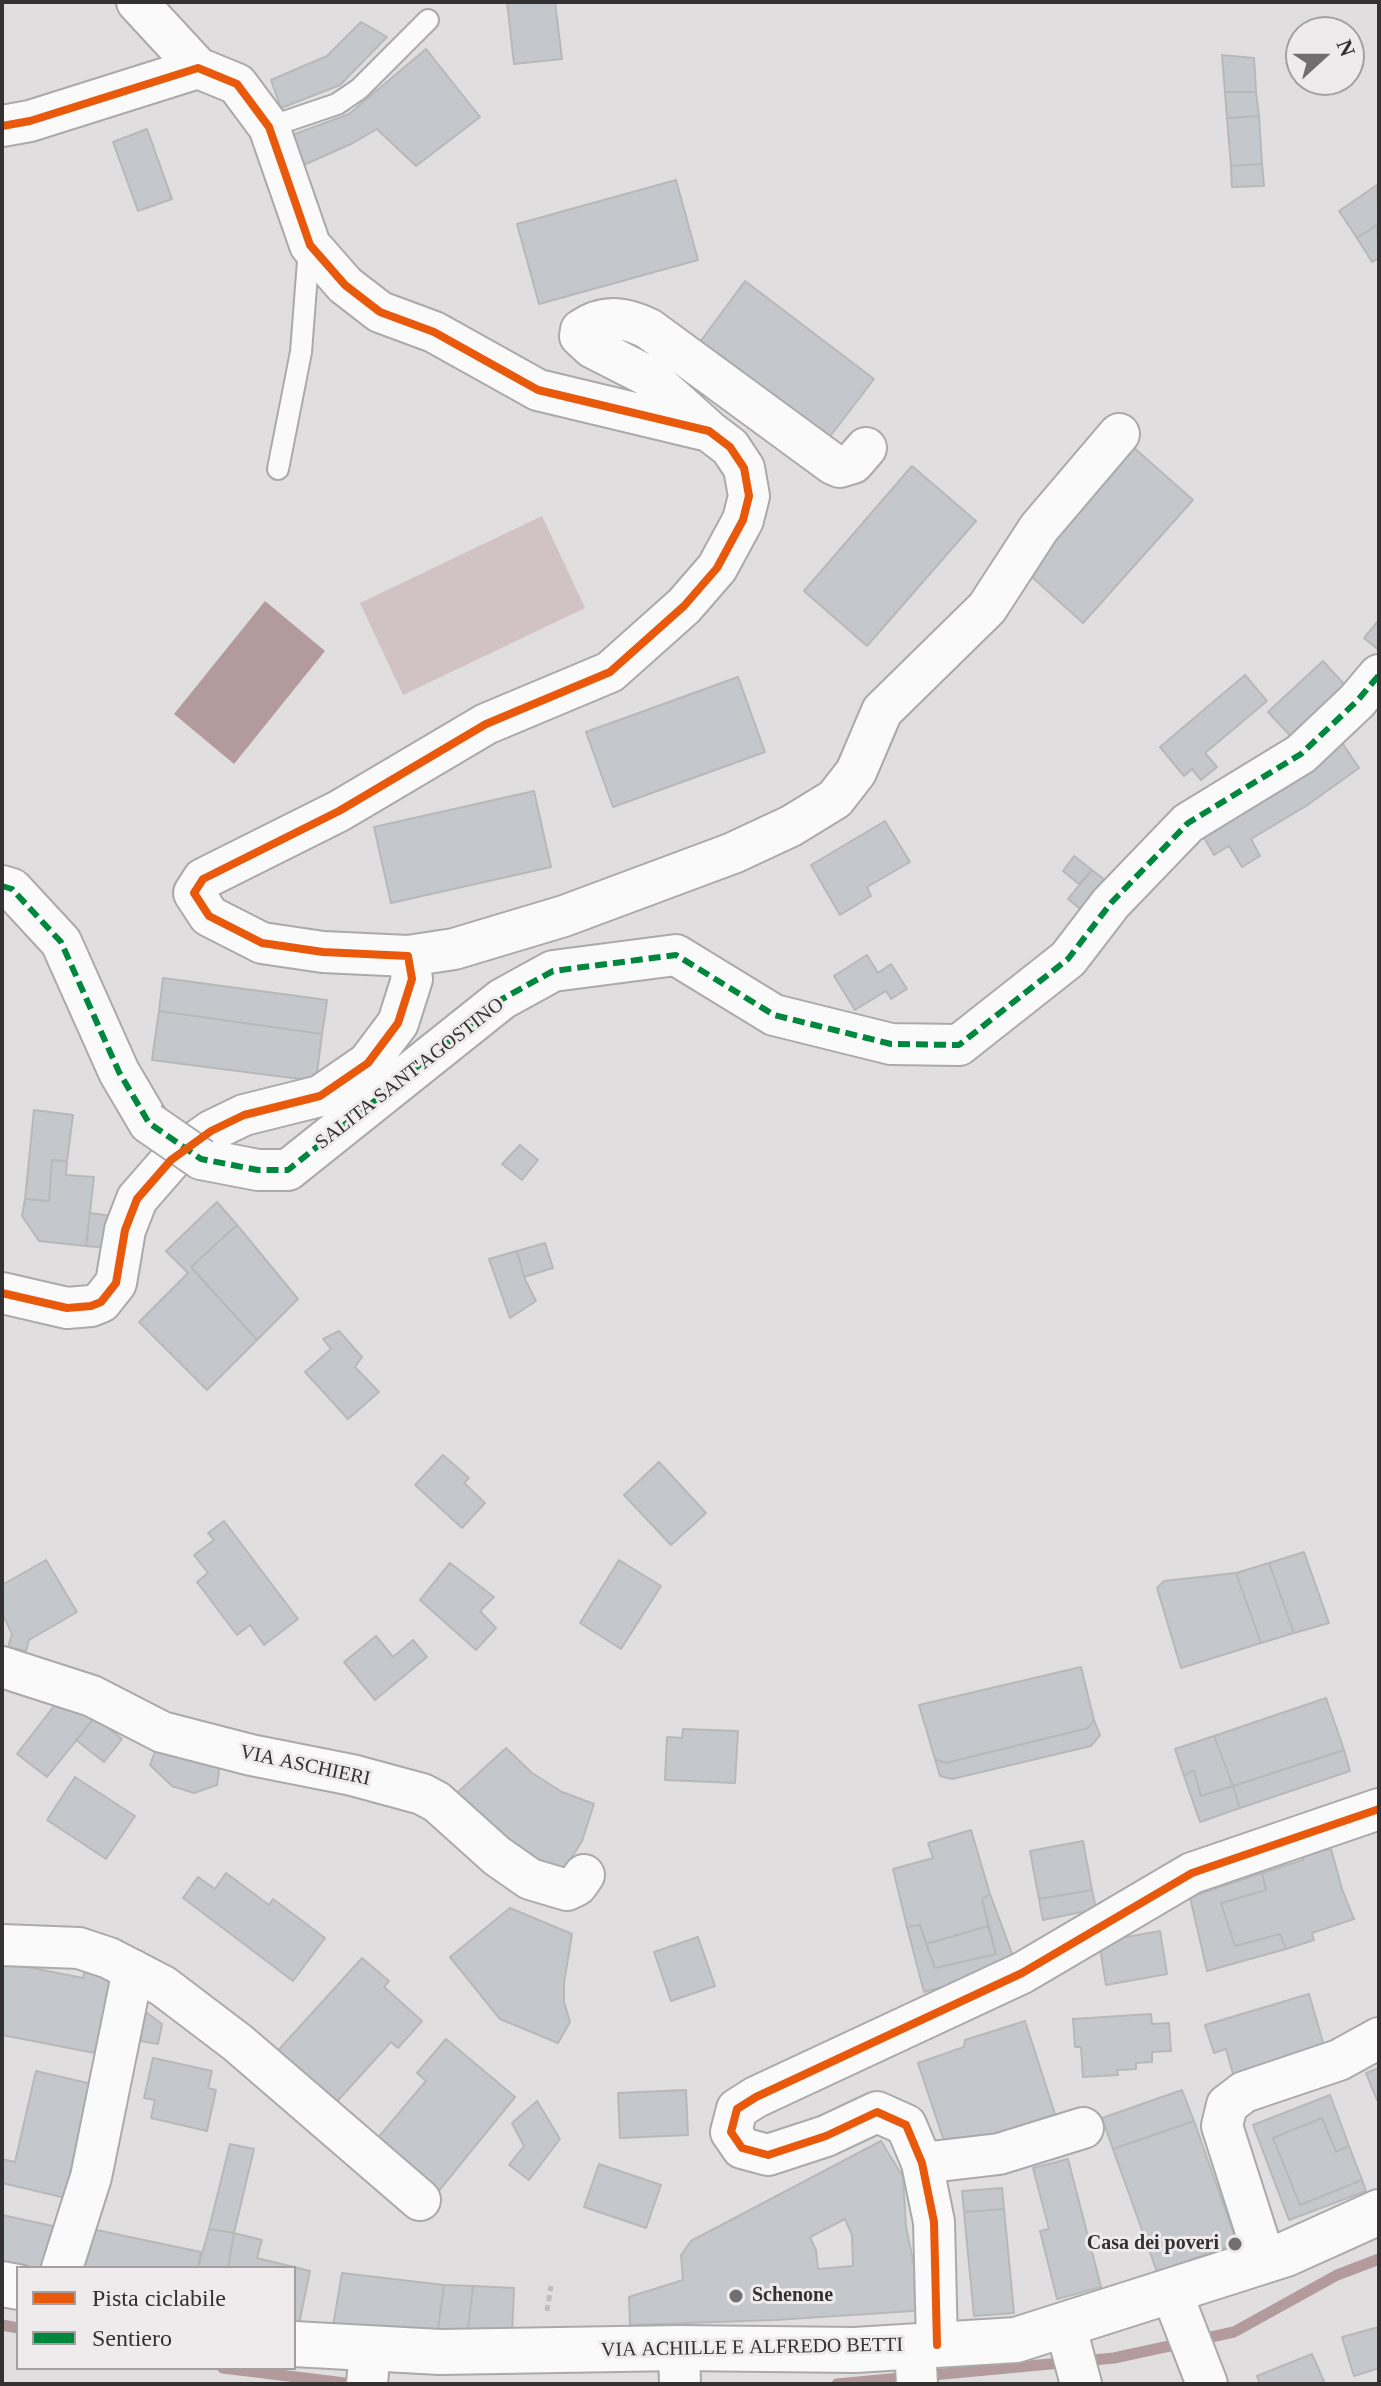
<!DOCTYPE html>
<html>
<head>
<meta charset="utf-8">
<style>
	body { margin:0 }
	#map { position:relative; width:1381px; height:2386px; overflow:hidden; background:#e1dedf; font-family:"Times New Roman",serif }
	canvas { display:block }
	.frame { position:absolute; inset:0; border:4px solid #333131; pointer-events:none }
	.legend { position:absolute; left:16px; top:2266px; width:280px; height:104px; box-sizing:border-box; background:#efeaeb; border:2px solid #a4a0a1; margin:0; padding:10px 14px; list-style:none; font-size:24px; color:#333131 }
	.legend li { display:flex; align-items:center; gap:16px; height:40px }
	.legend b { width:40px; border:2px solid #a4a0a1 }
	.north { position:absolute; left:1285px; top:16px; width:80px; height:80px; box-sizing:border-box; background:#efeaeb; border:2px solid #a4a0a1; border-radius:50%; rotate:69deg; font-size:22px; font-weight:700; line-height:32px; text-align:center; color:#333131 }
	.north::after { content:''; display:block; margin:auto; width:28px; height:36px; background:#706e6e; clip-path:polygon(50% 0,100% 100%,50% 72%,0 100%) }
</style>
</head>
<body>
<div id="map">
<canvas width="1381" height="2386"></canvas>
<div class="frame"></div>
<ul class="legend">
<li><b style="height:10px;background:#e8590c"></b>Pista ciclabile</li>
<li><b style="height:10px;background:#00873e"></b>Sentiero</li>
</ul>
<div class="north">N</div>
</div>
<script>
const ctx = document.querySelector('canvas').getContext('2d');
ctx.lineJoin = 'round';
function fill(path, color) {
  ctx.fillStyle = color;
  ctx.fill(path, 'evenodd');
}
function trace(path, color, width, dash) {
  ctx.strokeStyle = color;
  ctx.lineWidth = width;
  ctx.lineCap = dash ? 'butt' : 'round';
  ctx.setLineDash(dash || []);
  ctx.stroke(path);
}
function write(font, color, halo, rows, align = 'center') {
  ctx.font = font + ' "Times New Roman",serif';
  ctx.lineWidth = 6;
  ctx.setLineDash([]);
  ctx.textBaseline = 'middle';
  ctx.strokeStyle = halo;
  ctx.fillStyle = color;
  for (const [text, x, y, turn = 0] of rows) {
    ctx.save();
    ctx.translate(x, y);
    ctx.rotate((+turn || 0) * Math.PI / 180);
    ctx.textAlign = isNaN(turn) ? turn : align;
    if (halo) ctx.strokeText(text, 0, 0);
    ctx.fillText(text, 0, 0);
    ctx.restore();
  }
}
fill(new Path2D(`
	M542,516L585,608L403,695L360,603Z`), '#d0c2c5');
fill(new Path2D(`
	M265,601L325,651L234,764L174,714Z`), '#b29a9d');
trace(new Path2D(`
	M2,2325L18,2328
	M223,2368L353,2384
	M837,2384L1114,2358L1234,2332L1337,2275L1379,2259`), '#b29a9d', 11);
const building = new Path2D(`
	M507,2H555L562,59L514,64Z
	M361,22L387,37L340,85L281,108L271,80L327,56Z
	M426,49L480,117L416,166L377,129L353,143L297,168L287,137L349,114Z
	M1222,55L1254,58L1256,92H1225Z
	M1225,92H1256L1259,116L1227,118Z
	M1259,116L1262,164L1231,166L1227,118Z
	M147,129L172,199L138,211L113,142Z
	M1262,164L1264,186L1232,187L1231,166Z
	M676,180L698,260L539,304L517,224Z
	M1377,185L1379,228L1377,225L1357,238L1339,211Z
	M1377,225L1379,258L1372,262L1357,238Z
	M745,281L874,379L825,443L697,346Z
	M1132,446L1193,500L1083,623L1022,568Z
	M912,466L976,521L867,646L804,591Z
	M1379,620V650L1364,638Z
	M1323,661L1353,694L1299,745L1268,712Z
	M1245,675L1267,701L1205,753L1217,767L1201,780L1192,769L1184,776L1160,747Z
	M738,677L765,752L613,807L586,732Z
	M1339,738L1359,768L1306,806L1251,839L1260,856L1242,867L1229,846L1214,855L1197,826Z
	M534,791L551,867L391,903L374,827Z
	M885,821L910,862L867,887L871,896L840,915L811,865Z
	M1074,856L1092,870L1079,884L1063,871Z
	M1092,870L1114,887L1090,917L1068,899Z
	M867,955L878,973L891,964L907,989L891,999L886,991L855,1010L834,976Z
	M163,978L327,1000L322,1034L159,1011Z
	M159,1011L322,1034L316,1081L152,1060Z
	M34,1110L73,1115L67,1161L52,1160L49,1201L25,1199Z
	M520,1145L538,1160L522,1180L502,1164Z
	M52,1160L67,1161L66,1175L94,1177L86,1246L39,1241L22,1216L25,1199L49,1201Z
	M217,1202L237,1225L191,1267L257,1340L207,1390L139,1322L188,1273L166,1251Z
	M90,1213L112,1216L108,1248L86,1246Z
	M237,1225L298,1299L257,1340L191,1267Z
	M545,1243L553,1268L524,1277L517,1251Z
	M517,1251L524,1277L536,1301L510,1318L489,1259Z
	M339,1331L362,1357L355,1367L379,1392L348,1419L305,1372L331,1349L323,1339Z
	M443,1455L469,1478L464,1483L485,1503L462,1528L415,1485Z
	M659,1462L706,1513L671,1545L624,1495Z
	M224,1521L298,1619L264,1645L250,1625L237,1635L197,1582L208,1573L194,1555L214,1540L208,1533Z
	M1304,1552L1329,1623L1294,1633L1269,1563Z
	M46,1560L77,1612L29,1640L26,1651L8,1647L12,1634L2,1613V1585Z
	M619,1560L661,1586L621,1649L580,1623Z
	M450,1563L494,1597L480,1611L496,1628L476,1650L420,1600Z
	M1269,1563L1294,1633L1261,1643L1236,1573Z
	M1236,1573L1261,1643L1181,1668L1157,1588L1164,1581Z
	M376,1636L393,1657L413,1640L427,1657L375,1700L344,1662Z
	M1081,1667L1094,1720L1088,1728L946,1763L935,1759L919,1705Z
	M64,1693L95,1717L47,1777L17,1754Z
	M1326,1698L1344,1750L1233,1786L1214,1736Z
	M95,1717L122,1739L104,1762L76,1740Z
	M1094,1720L1100,1735L1091,1746L952,1779L940,1776L935,1759L946,1763L1088,1728Z
	M683,1729L738,1731L735,1783L665,1780L667,1737L682,1738Z
	M1214,1736L1233,1786L1201,1796L1194,1770L1184,1776L1175,1749Z
	M157,1746L220,1764L217,1785L194,1793L172,1786L150,1765Z
	M506,1748L532,1773L562,1792L594,1804L582,1841L562,1873L509,1844L457,1793Z
	M1344,1750L1350,1771L1240,1808L1233,1786Z
	M1194,1770L1201,1796L1233,1786L1240,1808L1200,1822L1184,1776Z
	M75,1777L135,1816L106,1859L47,1820Z
	M971,1830L990,1894L982,1899L988,1926L926,1944L920,1925L907,1927L893,1869L933,1858L928,1843Z
	M1083,1841L1092,1890L1039,1899L1030,1851Z
	M1331,1849L1342,1889L1354,1919L1312,1933L1314,1940L1286,1949L1280,1934L1235,1946L1221,1903L1266,1890L1262,1873L1303,1860L1302,1855Z
	M226,1873L269,1905L273,1899L325,1938L293,1981L183,1898L198,1877L215,1889Z
	M1262,1873L1266,1890L1221,1903L1235,1946L1280,1934L1286,1949L1207,1971L1190,1897Z
	M1092,1890L1096,1909L1043,1920L1039,1899Z
	M990,1894L1017,1967L924,1992L907,1927L920,1925L935,1968L996,1954L982,1899Z
	M510,1908L572,1934L564,1983V2002L570,2022L558,2043L500,2019L450,1957Z
	M988,1926L996,1954L935,1968L926,1944Z
	M1160,1931L1167,1974L1106,1985L1099,1942Z
	M698,1937L715,1986L671,2001L654,1952Z
	M362,1958L389,1981L384,1987L422,2021L398,2048L391,2042L332,2107L274,2055Z
	M2,1962L83,1978L85,1969L114,1975L100,2054L2,2035Z
	M1309,1994L1324,2046L1233,2074L1226,2049L1214,2053L1205,2025Z
	M143,2010L162,2024L158,2044L135,2040Z
	M1151,2014L1152,2024L1169,2023L1171,2051L1152,2052V2062L1136,2063V2069L1117,2070L1118,2075L1083,2077L1081,2047H1075L1073,2019Z
	M1025,2021L1055,2114L1005,2132L945,2144L918,2063L964,2047L965,2040Z
	M446,2039L515,2097L433,2198L371,2146L426,2081L417,2073Z
	M153,2058L212,2071L208,2088L216,2090L207,2131L151,2118L155,2100L144,2098Z
	M1379,2068V2099L1377,2100L1366,2073Z
	M36,2071L96,2085L70,2199L2,2183V2159L15,2162Z
	M686,2090L688,2135L620,2138L618,2093Z
	M1182,2090L1194,2121L1113,2149L1102,2118Z
	M1330,2095L1349,2146L1336,2152L1322,2118L1273,2138L1300,2205L1362,2180L1366,2191L1289,2220L1253,2125Z
	M537,2101L560,2139L529,2180L509,2165L524,2146L512,2123Z
	M1322,2118L1336,2152L1349,2146L1362,2180L1300,2205L1273,2138Z
	M1194,2121L1237,2243L1157,2272L1113,2149Z
	M881,2141L903,2177L906,2227L915,2270H926L928,2310L775,2320L630,2325L629,2297L683,2280L681,2255L691,2241ZM845,2219L852,2235L853,2266L818,2269L816,2250L810,2237Z
	M230,2144L254,2149L234,2233L209,2229Z
	M1068,2159L1101,2287L1057,2299L1040,2231L1049,2229L1033,2168Z
	M599,2164L661,2185L646,2228L584,2207Z
	M1002,2188L1004,2209L964,2212L962,2191Z
	M1004,2209L1014,2313L974,2316L964,2212Z
	M2,2215L53,2226L42,2268L2,2264Z
	M87,2228L201,2252L198,2268H78Z
	M209,2229L234,2233L228,2268H198Z
	M234,2233L262,2240L257,2258L310,2271L299,2324L294,2322V2268H228Z
	M342,2273L444,2285L437,2337L333,2326Z
	M444,2285L473,2286L467,2337H437Z
	M473,2286L514,2288L512,2336L467,2337Z
	M1379,2327V2368L1354,2376L1342,2337Z
	M1312,2354L1325,2384H1260L1257,2376Z`);
fill(building, '#c4c8cc');
trace(building, '#b8b8b8', 2);
const lane = new Path2D(`
	M269,127L337,104L359,89L428,20
	M278,469L301,352L309,248`);
const street = new Path2D(`
	M137,2L198,68
	M2,126L30,121L198,68L237,84L269,127L310,245L345,285L380,312L434,332L538,390L709,431L730,447L744,468L749,496L743,520L717,568L684,606L610,672L486,724L339,811L203,879L194,893L209,916L262,943L323,952L408,956L412,979L398,1023L368,1063L320,1096L244,1115L211,1131L171,1160L137,1199L125,1230L116,1283L101,1302L91,1306L67,1308L2,1293
	M707,429L648,376L593,348L580,336L581,330C604,314 625,317 649,329L833,464L840,467L853,463L866,448
	M2,886L12,889L61,942L119,1072L149,1123
	M408,956L454,949L564,916L733,853L791,826L835,799L856,772L882,711L987,608L1039,528L1119,434
	M201,1159L258,1170H288L502,999L553,971L676,955L774,1015L891,1044L959,1045L1068,959L1111,903L1188,823L1301,754L1357,701L1379,675
	M2,1667L92,1696L162,1732L251,1755L352,1775L422,1794L437,1802L497,1856L530,1879L567,1890L577,1885L584,1875
	M2,1945L79,1948L109,1958L163,1986L238,2043L420,2200
	M922,2163L999,2154L1083,2128
	M1265,2260L1222,2126L1227,2105L1244,2092L1339,2060L1379,2038
	M62,2268L91,2177L133,1970
	M1171,2291L1207,2384
	M1065,2324L1081,2384
	M937,2345L934,2222L922,2163L906,2125L877,2112L826,2136L768,2155L742,2148L731,2132L737,2109L756,2097L1022,1973L1192,1873L1379,1809
	M915,2346L917,2384
	M679,2348L680,2384
	M367,2384L370,2348`);
const secondary = new Path2D(`
	M2,2284L18,2287
	M294,2344L440,2352L679,2348L855,2350L1016,2340L1286,2254L1379,2212`);
trace(lane, '#aba9aa', 24);
trace(street, '#aba9aa', 44);
trace(secondary, '#aba9aa', 48);
trace(new Path2D(`
	M547,2311L551,2286`), '#c0bfbf', 5, [6, 4]);
trace(lane, '#fafafa', 20);
trace(street, '#fafafa', 40);
trace(secondary, '#fafafa', 44);
const streetBridge = new Path2D(`
	M149,1123L201,1159`);
trace(streetBridge, '#aba9aa', 44, []);
trace(streetBridge, '#fafafa', 40);
trace(new Path2D(`
	M2,886L12,889L61,942L119,1072L149,1123L201,1159L258,1170H288L502,999L553,971L676,955L774,1015L891,1044L959,1045L1068,959L1111,903L1188,823L1301,754L1357,701L1379,675`), '#00873e', 6, [12, 6]);
trace(new Path2D(`
	M2,126L30,121L198,68L237,84L269,127L310,245L345,285L380,312L434,332L538,390L709,431L730,447L744,468L749,496L743,520L717,568L684,606L610,672L486,724L339,811L203,879L194,893L209,916L262,943L323,952L408,956L412,979L398,1023L368,1063L320,1096L244,1115L211,1131L171,1160L137,1199L125,1230L116,1283L101,1302L91,1306L67,1308L2,1293
	M937,2345L934,2222L922,2163L906,2125L877,2112L826,2136L768,2155L742,2148L731,2132L737,2109L756,2097L1022,1973L1192,1873L1379,1809`), '#e8590c', 8);
for (const [x, y, r, color] of [
	[1235,2244,8,"#706e6e"],
	[736,2296,8,"#706e6e"]
]) {
  const dot = new Path2D();
  dot.arc(x, y, r, 0, 2 * Math.PI);
  ctx.fillStyle = color;
  ctx.fill(dot);
  trace(dot, '#efeaeb', 3);
}
write('20px', '#333131', '#efeaeb', [
	["SALITA SANT'AGOSTINO",410,1074,-38],
	["VIA ASCHIERI",305,1766,12],
	["VIA ACHILLE E ALFREDO BETTI",752,2348,-1]
]);
write('bold 20px', '#333131', '#efeaeb', [
	["Casa dei poveri",1219,2244],
	["Schenone",752,2296,"left"]
], 'right');
</script>
</body>
</html>
